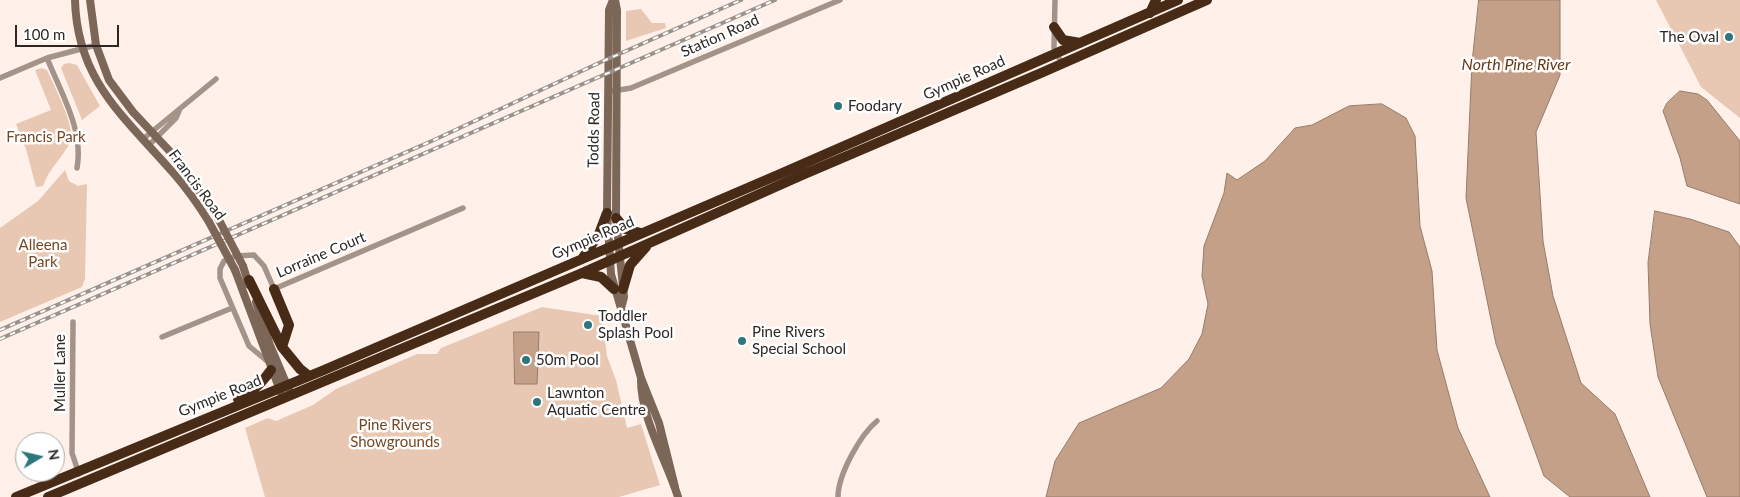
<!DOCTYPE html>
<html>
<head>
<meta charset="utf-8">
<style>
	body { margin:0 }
	#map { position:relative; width:1740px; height:497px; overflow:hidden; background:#fff1e9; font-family:Lato,sans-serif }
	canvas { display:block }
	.north { position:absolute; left:15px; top:432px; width:50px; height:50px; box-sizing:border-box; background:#fff; border:1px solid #aba9a7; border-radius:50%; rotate:81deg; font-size:14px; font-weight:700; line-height:20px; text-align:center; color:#2c2724 }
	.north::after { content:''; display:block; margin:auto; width:18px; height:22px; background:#2d767d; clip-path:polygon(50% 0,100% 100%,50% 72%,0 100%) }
	.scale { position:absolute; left:15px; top:25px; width:104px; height:22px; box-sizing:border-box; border:2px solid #2c2724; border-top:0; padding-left:6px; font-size:15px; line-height:18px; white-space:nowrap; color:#2c2724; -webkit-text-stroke:4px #fff; paint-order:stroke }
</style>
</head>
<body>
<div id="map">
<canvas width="1740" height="497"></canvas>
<div class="north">N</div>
<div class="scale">100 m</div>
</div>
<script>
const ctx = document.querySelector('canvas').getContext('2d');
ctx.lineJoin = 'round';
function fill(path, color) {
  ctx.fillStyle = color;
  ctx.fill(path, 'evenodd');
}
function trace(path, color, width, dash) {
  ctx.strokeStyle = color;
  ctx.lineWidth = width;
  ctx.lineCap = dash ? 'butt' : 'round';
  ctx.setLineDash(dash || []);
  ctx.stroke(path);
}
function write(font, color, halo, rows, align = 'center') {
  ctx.font = font + ' Lato,sans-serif';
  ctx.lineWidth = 5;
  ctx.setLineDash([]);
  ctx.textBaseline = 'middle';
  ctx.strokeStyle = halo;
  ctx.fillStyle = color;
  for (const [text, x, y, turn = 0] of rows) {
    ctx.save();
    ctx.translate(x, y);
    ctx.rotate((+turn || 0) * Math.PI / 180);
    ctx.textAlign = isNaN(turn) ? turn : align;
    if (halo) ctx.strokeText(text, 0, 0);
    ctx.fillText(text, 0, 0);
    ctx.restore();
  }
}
fill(new Path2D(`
	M1656,0H1740V118L1701,87Z
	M641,9L652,23H665L666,28L626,41V11Z
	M69,63L77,65L100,106L82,120L61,68L64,64Z
	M42,68L47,70C54,86 77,129 70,143C61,159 49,169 43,186L36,187L26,149L16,124L51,110L35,70Z
	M65,170L69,181L78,186L87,184L85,279L82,287L0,322V228L38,201Z
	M542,307L602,316L607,356L616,380L627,428L641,424L660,485L619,497H265L245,428L268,418L276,421L313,405L336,389L417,354H437L441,348Z`), '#e8c8b3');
const water = new Path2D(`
	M1479,0H1560V75L1536,132L1543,241L1553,296L1581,383L1615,414L1650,497H1570L1544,476L1496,344L1466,198L1472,63Z
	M1680,91L1698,94L1707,100L1740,141V204L1687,186L1680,158L1663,111L1667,103Z
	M1382,104L1406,118L1415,136L1420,226L1432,271L1437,350L1458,428L1490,497H1046L1055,461L1079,423L1161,388L1189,359L1202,334L1208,304L1202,276L1204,246L1224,193L1227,173L1237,180L1265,161L1295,128L1312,125L1349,106Z
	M1655,211L1690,219L1729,232L1740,247V497H1707L1658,377L1650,324L1648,263Z
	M514,332H539L537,384H515Z`);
fill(water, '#c4a088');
trace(water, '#967c6a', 1);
trace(new Path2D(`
	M1055,0L1054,48L1062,64
	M47,58C61,93 84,130 77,168
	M0,78L47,58L96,45
	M613,91L631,88L840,0
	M143,139L216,79
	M148,146L176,118L179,111
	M73,322L72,453L79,474
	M162,337L232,308
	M267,361L249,346L220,278V269L224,261L236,256L254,255L264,266L274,289L463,208
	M838,497C838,475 860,435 877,421`), '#a49389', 5.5);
trace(new Path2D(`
	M75,0C77,82 126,118 175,175C188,190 199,206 209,222
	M90,0L96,45L109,80L133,112L177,159L218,218
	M613,0L609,10L607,213L611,274L641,378L659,423L675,487
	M615,0L617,10L616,218L624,297L622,305
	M243,266L249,285
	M235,270L281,393
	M256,302L270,345L289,390
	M641,380C641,419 667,461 678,497`), '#7c6657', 8);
trace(new Path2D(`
	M1150,13L1156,0
	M1054,27L1063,40L1080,43
	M616,218L625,229L641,233
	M582,259L599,234L607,213
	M582,273L601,277L614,289
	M249,280L282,347L300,369L309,376
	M274,289L289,325L282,347
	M623,289L630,265L646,247
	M238,399C252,393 262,383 271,370
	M16,497L324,370L780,174L1178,0
	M48,497L582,273L800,176L1041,73L1207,0`), '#482b16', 10);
const rail = new Path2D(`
	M0,330L434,140L601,62L741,0
	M0,339L775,0`);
trace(rail, '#9c928c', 4);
trace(rail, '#fff', 2, [5.5]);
trace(new Path2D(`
	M218,218L243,266
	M209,222L235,270`), '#7c6657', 8);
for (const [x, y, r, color] of [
	[1729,37,5,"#2d767d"],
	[838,106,5,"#2d767d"],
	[588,325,5,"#2d767d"],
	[742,341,5,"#2d767d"],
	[526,360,5,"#2d767d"],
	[537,402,5,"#2d767d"]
]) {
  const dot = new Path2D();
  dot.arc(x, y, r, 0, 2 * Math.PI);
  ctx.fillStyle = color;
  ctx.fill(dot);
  trace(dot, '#fff', 2);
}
write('15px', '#2c2724', '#fff', [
	["Station Road",720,36,-24],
	["Gympie Road",964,78,-24],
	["Todds Road",594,130,-89],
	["Francis Road",197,185,53],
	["Gympie Road",593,238,-23],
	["Lorraine Court",321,255,-23],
	["Muller Lane",60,373,-90],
	["Gympie Road",220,396,-22]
]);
write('15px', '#2c2724', '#fff', [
	["The Oval",1719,37,"right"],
	["Foodary",848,106],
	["Toddler",598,316],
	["Splash Pool",598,333],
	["Pine Rivers",752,332],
	["Special School",752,349],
	["50m Pool",536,360],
	["Lawnton",547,393],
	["Aquatic Centre",547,410]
], 'left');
write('15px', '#784722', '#fff', [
	["Francis Park",46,137],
	["Alleena",43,245],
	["Park",43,262],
	["Pine Rivers",395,425],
	["Showgrounds",395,442]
]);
write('italic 16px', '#693913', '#fff', [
	["North Pine River",1516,65]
]);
</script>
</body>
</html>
